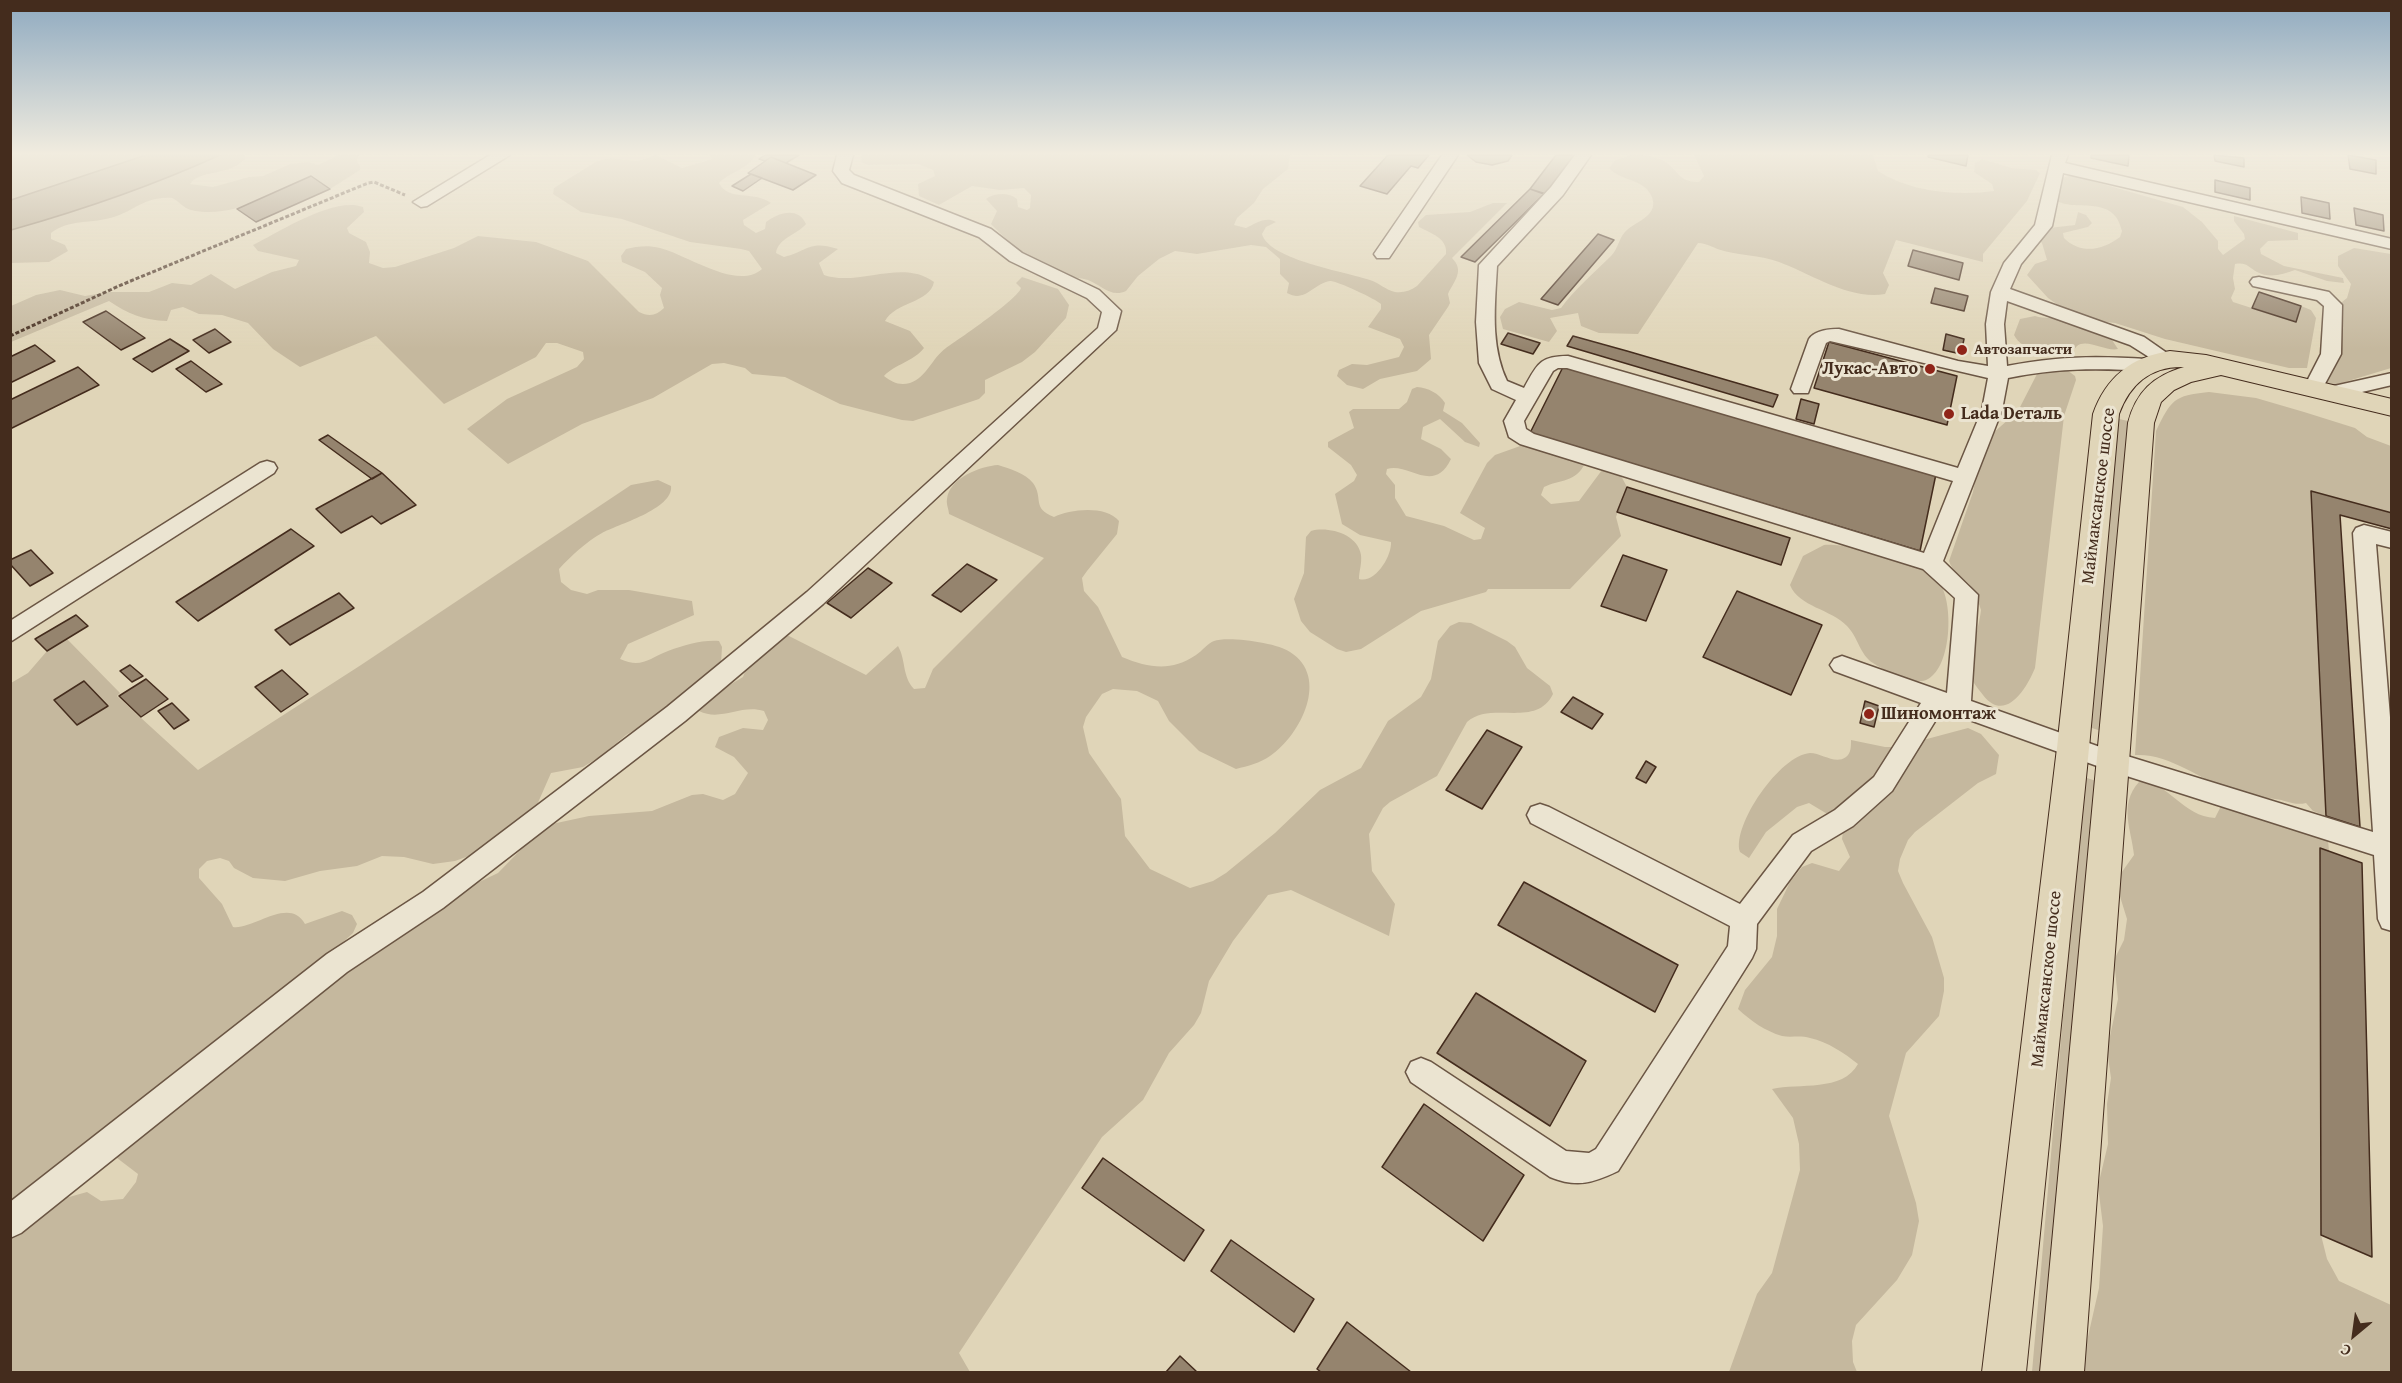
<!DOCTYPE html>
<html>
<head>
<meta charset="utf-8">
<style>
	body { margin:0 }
	#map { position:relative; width:2402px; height:1383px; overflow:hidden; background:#e0d5b8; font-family:"Gentium Book Plus",serif }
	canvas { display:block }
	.frame { position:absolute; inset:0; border:12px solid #442c1d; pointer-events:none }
	.north { position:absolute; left:2324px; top:1305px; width:60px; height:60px; -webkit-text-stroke:4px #ebe4d1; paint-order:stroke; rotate:209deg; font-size:16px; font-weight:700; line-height:24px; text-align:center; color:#442c1d }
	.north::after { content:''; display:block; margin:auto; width:21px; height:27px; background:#442c1d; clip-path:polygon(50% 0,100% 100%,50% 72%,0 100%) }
</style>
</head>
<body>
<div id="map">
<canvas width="2402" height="1383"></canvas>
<div class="frame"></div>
<div class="north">С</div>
</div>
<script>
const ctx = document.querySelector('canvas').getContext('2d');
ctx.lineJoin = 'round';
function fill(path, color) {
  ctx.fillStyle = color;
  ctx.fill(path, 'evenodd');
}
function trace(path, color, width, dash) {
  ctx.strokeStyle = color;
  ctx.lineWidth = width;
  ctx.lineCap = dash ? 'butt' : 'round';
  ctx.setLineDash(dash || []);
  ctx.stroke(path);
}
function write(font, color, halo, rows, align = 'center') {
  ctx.font = font + ' "Gentium Book Plus",serif';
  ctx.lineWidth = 6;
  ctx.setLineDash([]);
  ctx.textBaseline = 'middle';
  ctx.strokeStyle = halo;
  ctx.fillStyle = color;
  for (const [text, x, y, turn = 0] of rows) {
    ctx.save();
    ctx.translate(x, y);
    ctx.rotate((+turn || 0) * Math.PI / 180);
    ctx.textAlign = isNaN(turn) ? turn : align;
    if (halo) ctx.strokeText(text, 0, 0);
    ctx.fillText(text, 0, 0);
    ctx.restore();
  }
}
fill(new Path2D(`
	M10,155H146L11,200Z
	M220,155H245V159C228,177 200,169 190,184L213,187L249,177L263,176L290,164L308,162L318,165L338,155H359L357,161L360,166V170L330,189L311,176C275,192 232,220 191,210C183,208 179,201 172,198C143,196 133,213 110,218C88,224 70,219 51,233V239L65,245L68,251L49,262L11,263V230C82,210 152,186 220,155Z
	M656,155L682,168L712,159L709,155H756C747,170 731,171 719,183C729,202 753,190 771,203L743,220L744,225L756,233L765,229L766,222C778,213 798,206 806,224C797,235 778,238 776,253L784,257C809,250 810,240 838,249L819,263L824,275C858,287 903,258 934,282C930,303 895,302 885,321L910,331L924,348C913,362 895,364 884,376C892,382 899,386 910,383C927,377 932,358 946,348C959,339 1018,299 1021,288L1016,283L1022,277L1058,289L1069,305L1066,318L1035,352L1022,362L985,380V393L979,399L913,421L902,420L840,404L785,377L752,374L745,368L724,363L712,364L653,398L582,424L508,464L467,429L507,399L577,367L584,359L583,352L557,343H546L536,357L444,404L376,336L300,367L273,349L248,323L222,315L199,314L183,307L171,310L167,321C143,320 128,314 109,301L11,342V306L36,295L60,290L85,296L109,292H149L172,283L191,285L211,274L235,289L272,272L296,266L299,260L258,251L253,245C279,232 334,196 363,207L364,212L347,228L349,233L366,242L370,252L369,263L383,268L395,267L454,248L478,236L536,242L588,261L639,312C649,317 656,316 664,308L660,295L662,288L645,272L622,262L621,256L626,249C637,246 649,245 660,248C688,255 737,291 762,269L749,251L741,249L690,242L622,219L581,212L553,194L554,188L597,161L610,158L638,161Z
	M862,155H1290L1288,169L1263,189L1254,203L1237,218L1234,225L1246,228C1255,224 1265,216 1276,222L1266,227L1262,234C1269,260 1347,272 1370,280C1379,283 1386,290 1395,292C1403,293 1410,291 1417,286L1446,254C1448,238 1430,233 1419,227L1418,222L1426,215L1470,212L1493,203H1507L1452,258C1465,271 1454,281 1448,294L1450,303L1448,307L1429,335L1431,359L1417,371L1380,379L1363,389L1347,385L1337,376L1339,370L1352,364L1367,365L1399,357L1404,347L1400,339L1368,327L1381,309V304C1376,299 1335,280 1330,281C1313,284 1305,303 1287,293L1289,283L1280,274V259L1266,247L1251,245L1197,254L1175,251L1159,259L1138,276L1126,291C1111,298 1101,285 1088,280C1081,278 1075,278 1069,276C1037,267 1013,247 991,224L997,211L986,199C994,193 1009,192 1017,199L1018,207L1027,210L1030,208L1031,195L1024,188L1000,190L972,186L939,205L919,196L918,184L935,176L933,170L918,164L868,165L861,162Z
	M1631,155C1643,155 1653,155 1664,161C1679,170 1677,182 1699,182L1704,176L1694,155H1873L1878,171C1910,192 1957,196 1994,191L1992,184L1974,172L1975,163L1982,159L2012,168L2036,170L2040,173L2027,201L1983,254V262L1896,240L1883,273L1889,285L1885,294C1848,300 1812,274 1779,262C1760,255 1742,256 1724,251C1715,249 1707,243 1698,243L1638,334L1599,333L1581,326L1578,313L1550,318L1557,331L1549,342L1503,329L1500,317L1505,309L1519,302L1552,310L1561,308C1573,291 1596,271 1611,256C1618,249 1619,238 1625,232C1635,221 1661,216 1651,195C1642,178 1620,181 1609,168L1615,160Z
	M2071,175L2183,207L2202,222L2218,241V249L2223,255L2245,239L2244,234L2234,221V216L2298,233V240L2268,241L2260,249L2261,254L2284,266L2343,278L2344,283L2327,281L2295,270C2283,274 2270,279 2257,272C2248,267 2247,262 2235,264L2233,278L2235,289L2231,298L2233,302L2295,322L2301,306L2311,310L2316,318L2307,368H2289L2165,339L2115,323L2091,320L2068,312L2048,298L2027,275L2035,264L2047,260L2042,243L2036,237L2049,228L2075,225L2078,212L2086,215L2092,223L2088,227L2063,233L2064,238C2081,255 2103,250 2120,237L2122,231C2114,194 2077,212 2057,201L2060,179Z
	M2354,248L2391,254V368L2335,385L2319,380L2337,306L2347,298L2351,284L2338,266V256Z
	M2035,316C2045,319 2054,317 2064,319C2081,323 2095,335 2112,340L2118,349C2106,352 2087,338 2077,346C2075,348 2073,351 2071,353C2051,353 2024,354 2014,335L2020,319Z
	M2049,369L2067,370L2075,376L2076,380L2064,416L2035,668C2027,688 2005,724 1983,695C1978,688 1973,684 1971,675C1969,658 1979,628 1981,610C1978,601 1975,590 1968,583C1961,576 1952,571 1949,561L1973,492L1978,466L1992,434L2018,411L2037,374Z
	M1417,387C1428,388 1439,393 1445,403L1443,411L1462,423L1480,443L1479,447L1465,442L1440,419L1423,427L1421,439L1441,449L1451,459C1434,495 1408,462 1387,469L1386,474L1395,485V498L1406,516L1444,526L1474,540L1481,539L1485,528L1460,513L1487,463L1495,455L1523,445L1549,453L1578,458L1585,463C1576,483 1560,479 1544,487L1541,495L1551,504L1579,501L1602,470L1620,474L1627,487L1616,517L1621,536L1570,589H1488L1486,592L1421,611L1361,649L1346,652L1337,649L1310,632L1301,621L1294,599L1304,573L1306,537L1311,531C1328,526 1358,534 1361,555C1362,564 1359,571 1359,579C1375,584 1392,556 1391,542L1360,535L1342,524L1335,494L1354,481L1357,475L1351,465L1328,447V442L1354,428L1349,412L1353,409H1399L1407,402L1412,389Z
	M2209,392L2256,398L2304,412L2355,428L2367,437L2391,446V514L2311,492L2318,594L2326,816L2313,811L2306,803C2294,806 2286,800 2275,799C2258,797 2245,797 2230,791C2200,779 2169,753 2135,755L2156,431C2172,399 2173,396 2209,392Z
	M2119,419L2128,421L2101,731L2089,727Z
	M998,465C1010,469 1025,473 1033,483C1044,498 1031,508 1054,517C1070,509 1106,505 1119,521L1117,534L1087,571L1082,578L1084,591L1098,607L1122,657C1149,668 1171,672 1196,655C1202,651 1208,643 1214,641C1228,636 1278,643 1290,652C1330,677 1301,735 1270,756C1260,763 1248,766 1236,769L1199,751L1169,721L1158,701L1137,691L1113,689L1102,694L1086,717L1083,727L1089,753L1121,799L1125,836L1150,869L1190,888L1213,881L1226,873L1275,833L1320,790L1361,768L1388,721L1421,697L1431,679L1438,641L1450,626L1459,622L1471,623L1507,641L1515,647L1527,668L1550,686L1553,694C1536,729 1491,700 1467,722L1437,776L1390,802L1383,808L1369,834L1372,871L1395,904L1389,936L1291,890L1268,895L1233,941L1209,981L1201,1013L1194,1025L1169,1053L1143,1100L1102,1137L959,1353L970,1372H11V1234L62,1199L87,1192L101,1201L123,1199L136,1182L138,1174L117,1158L116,1151L225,1059L456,893L498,873L540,830L552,824L589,816L652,811L692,795L703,794L723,800L735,794L748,773L734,757L715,747L719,737L743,728L763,730L768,720L764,711C740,704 721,722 699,711L701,702L743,677C749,659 769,642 787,635L866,675L898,646C906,660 902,676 914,689L925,688L933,669L1044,558L949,514C949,510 946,504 947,499C949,478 981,466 998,465Z
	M658,480L671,486C674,509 616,525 602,533C586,542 571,556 559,569L561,582L571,590L587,594L598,590H629L692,601L694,615L628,644L620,659C642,669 649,658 668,651C686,645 700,640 719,641L722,647L721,663L655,718L626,735L601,756L583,767L551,773L533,814L477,853L455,861L433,864L404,857L382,856L357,866L320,871L285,881L253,878L234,868L229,861L220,858L207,861L199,869V878L222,904L233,927C254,930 289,896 305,924L342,911L352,915L357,924L353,933L306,976L11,1214V683L28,673L47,651L67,639L120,693L117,696L198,770L361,665L631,485Z
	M1824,545C1850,543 1923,561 1939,582C1954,602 1952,666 1928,679C1915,687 1885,671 1873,663C1860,655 1858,637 1847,626C1831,609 1799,607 1790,585L1803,556Z
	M1968,728L1981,734L1999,755L1996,774L1978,783L1915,832L1908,840L1900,859L1898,871L1903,883L1932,937L1944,978V991L1939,1016L1906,1053L1889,1116L1916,1203L1919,1221L1912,1255L1897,1280L1856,1325L1852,1341L1853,1362L1857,1372H1729L1757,1294L1772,1273L1800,1170L1799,1144L1793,1118L1772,1089C1799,1083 1843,1092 1858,1064C1844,1053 1828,1042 1810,1038C1800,1035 1791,1038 1782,1036C1765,1031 1751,1021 1738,1009L1745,990L1772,957L1777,936V909L1790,882L1802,867L1812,863L1839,871L1850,857L1842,839L1843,831L1829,815L1809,803L1797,807L1766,832L1749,858L1740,852C1732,825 1780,755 1810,753C1822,753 1835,765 1846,757C1851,753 1851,747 1851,740L1885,747H1897Z
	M2084,777L2096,781L2049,1372H2032Z
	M2139,782C2167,779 2182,817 2215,818L2222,804L2328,840L2329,851L2320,849L2321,1235L2327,1259L2339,1281L2391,1305V1372H2080L2099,1288L2103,1226L2098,1186L2108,1144L2107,1104L2111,1078L2107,1050L2118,999L2114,960L2124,940L2127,919L2118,890L2119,876L2134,855C2132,831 2118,805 2139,782Z`), '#c5b89e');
const water = new Path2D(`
	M146,155H220C152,186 82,210 11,230V200Z`);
fill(water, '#ab9c83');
trace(water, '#826f5a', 1.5);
const building = new Path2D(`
	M765,155H799L786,163L771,157L765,161L759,159Z
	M1388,155H1429L1418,168L1411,166L1387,194L1360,186Z
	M1467,155H1512L1508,161L1492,165L1476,162Z
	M1556,155H1575L1546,194L1530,189Z
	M1928,155H1968L1966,166L1928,157Z
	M2091,155H2129L2128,166L2091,158Z
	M2214,155L2244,158V167L2215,161Z
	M2348,155L2376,160V174L2350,169Z
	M771,157L816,175L793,190L748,173Z
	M751,174L762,178L743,191L732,186Z
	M311,176L330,189L256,222L237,209Z
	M2215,180L2250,188V200L2215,192Z
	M1530,189L1544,194L1475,262L1461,257Z
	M2301,197L2329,203L2330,219L2302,213Z
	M2354,208L2383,215L2384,231L2356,225Z
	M1598,234L1614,240L1558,305L1541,299Z
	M1913,250L1963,263L1959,280L1908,266Z
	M1935,288L1968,296L1964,311L1931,303Z
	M2259,292L2301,306L2296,322L2252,308Z
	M106,311L145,338L121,350L83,322Z
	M215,329L231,342L209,353L193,340Z
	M1508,333L1540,343L1533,354L1501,344Z
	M1946,334L1964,339L1961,354L1943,350Z
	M1573,336L1627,351L1778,395L1773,407L1567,346Z
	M170,339L189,351L152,372L133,359Z
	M1829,342L1957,376L1947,425L1814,388Z
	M35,345L55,361L10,383V357Z
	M191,361L222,384L206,392L176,369Z
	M78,367L99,385L10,429V400Z
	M1563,367L1936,474L1920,551L1530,433Z
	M1801,399L1819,404L1814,424L1796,419Z
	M328,435L382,473L372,479L319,440Z
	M382,473L416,505L381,524L372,516L341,533L316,509Z
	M1627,487L1790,538L1781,565L1617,512Z
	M2311,491L2392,513V529L2340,515L2360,827L2326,816Z
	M291,529L314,546L198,621L176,602Z
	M31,550L53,573L30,586L10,564V560Z
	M1623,555L1667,570L1646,621L1601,606Z
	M967,564L997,580L961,612L932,595Z
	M868,568L892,583L851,618L827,603Z
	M1737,591L1822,625L1791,695L1703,657Z
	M339,593L354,608L290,645L275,630Z
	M76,615L88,626L47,651L35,639Z
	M130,665L143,676L132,682L120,671Z
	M282,670L308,694L281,712L255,687Z
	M146,679L168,699L141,717L119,696Z
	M84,681L108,706L77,725L54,700Z
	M1573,697L1603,714L1592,729L1561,712Z
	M1865,701L1879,706L1874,727L1860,723Z
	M172,703L189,720L174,729L158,711Z
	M1487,730L1522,747L1482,809L1446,790Z
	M1646,761L1656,767L1646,783L1636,778Z
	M2320,848L2362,863L2372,1257L2321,1235Z
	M1524,882L1678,965L1655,1012L1498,925Z
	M1476,993L1586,1061L1550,1126L1437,1053Z
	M1424,1104L1524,1175L1483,1241L1382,1167Z
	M1103,1158L1204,1230L1184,1261L1082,1188Z
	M1231,1240L1314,1299L1294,1332L1211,1271Z
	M1347,1322L1411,1372H1321L1317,1369Z
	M1180,1356L1197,1372H1166Z`);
fill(building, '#95846e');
trace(building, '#442c1d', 1.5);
const minor = new Path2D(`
	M490,155H510L427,206L421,207L413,202Z
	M837,155H853L849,170L854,175L991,229L1022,253L1099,290L1121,311L1116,330L823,604L685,721L443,908L347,972L21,1233L10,1238V1202L327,954L423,892L667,707L807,592L1098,328L1102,312L1087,298L1010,261L979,237L842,183L833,171Z
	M1442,155H1458L1389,258H1377L1374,254Z
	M1575,155H1591L1563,195L1497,266C1495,305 1490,345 1507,381L1524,388C1537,365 1539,356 1568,356L1958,468L1982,410L1988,378L1830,341L1826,343L1808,393H1794L1791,389L1809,339C1815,330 1829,329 1839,329L1958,361L1988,366L1986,324L1991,292L2004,263L2035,225L2052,155H2068L2065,163L2392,239V249L2063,173L2052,226L2021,264L2010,289L2144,337L2177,360L2174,364H2160L2130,345L2007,301L2004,324L2007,366C2057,356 2097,356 2147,359L2154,361L2157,365L2154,369L2147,371C2097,368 2057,368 2008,378L2002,410L1943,561L1978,595L1971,701L2114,752L2373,832L2353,533L2356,528L2364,525L2392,532V548L2376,544L2392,742V931L2382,928L2378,919L2374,855L2111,771L1942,710L1892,791L1853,826L1811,851L1757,924L1756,949L1752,958L1618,1171C1593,1183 1577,1188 1550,1177L1411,1082L1406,1072L1411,1062L1421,1058L1431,1062L1566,1151L1589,1153L1596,1149L1728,946L1730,926L1531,823L1527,815L1531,807L1540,804L1549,807L1740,904L1793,835L1835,810L1874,777L1921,703L1834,671L1830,665L1834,659L1842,656L1947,693L1955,598L1923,569L1520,444L1509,437L1504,421L1516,400L1492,389L1479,363L1476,322L1479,265L1551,187ZM1558,368H1567L1953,481L1924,553L1534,434L1526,429L1524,421L1553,371Z
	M2259,277L2329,292L2342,305L2341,354L2320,393H2306L2303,389L2321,354L2324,306L2317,300L2253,286L2250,282L2253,278Z
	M2392,373V385L2332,399L2325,398L2322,393L2325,388Z
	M267,461L274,463L277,468L274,473L10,642V621L260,463Z`);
const major = new Path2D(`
	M2170,351L2206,355L2392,399V416L2221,375L2191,382L2174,390L2161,402L2154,423L2084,1372H2040L2128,423C2136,392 2153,376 2184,367C2151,366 2130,384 2119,414L2089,748L2026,1372H1982L2057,748L2093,414C2106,377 2131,357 2170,351Z`);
trace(minor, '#6b5644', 3);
trace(major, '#442c1d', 2);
trace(new Path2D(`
	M10,336L121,285L368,183L374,182L405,195`), '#442c1d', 3, [4, 2]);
fill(minor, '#ebe4d1');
fill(major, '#e0d5b8');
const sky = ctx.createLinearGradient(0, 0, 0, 349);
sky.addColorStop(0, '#8faac0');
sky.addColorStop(0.44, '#f1ecdf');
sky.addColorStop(1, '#f1ecdf00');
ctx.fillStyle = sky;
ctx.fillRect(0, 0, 2402, 349);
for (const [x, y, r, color] of [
	[1962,350,6,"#8f2418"],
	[1930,369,6,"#8f2418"],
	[1949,414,6,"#8f2418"],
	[1869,714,6,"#8f2418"]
]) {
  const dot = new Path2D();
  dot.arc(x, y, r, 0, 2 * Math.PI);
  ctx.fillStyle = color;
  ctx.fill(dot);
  trace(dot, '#ebe4d1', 2);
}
write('bold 15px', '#442c1d', '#ebe4d1', [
	["Автозапчасти",1974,350]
], 'left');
write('bold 18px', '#442c1d', '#ebe4d1', [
	["Лукас-Авто",1918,369,"right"],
	["Lada Dеталь",1961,414],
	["Шиномонтаж",1881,714]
], 'left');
write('18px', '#442c1d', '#ebe4d1', [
	["Маймаксанское шоссе",2099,496,-83],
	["Маймаксанское шоссе",2047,979,-84]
]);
</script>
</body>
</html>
